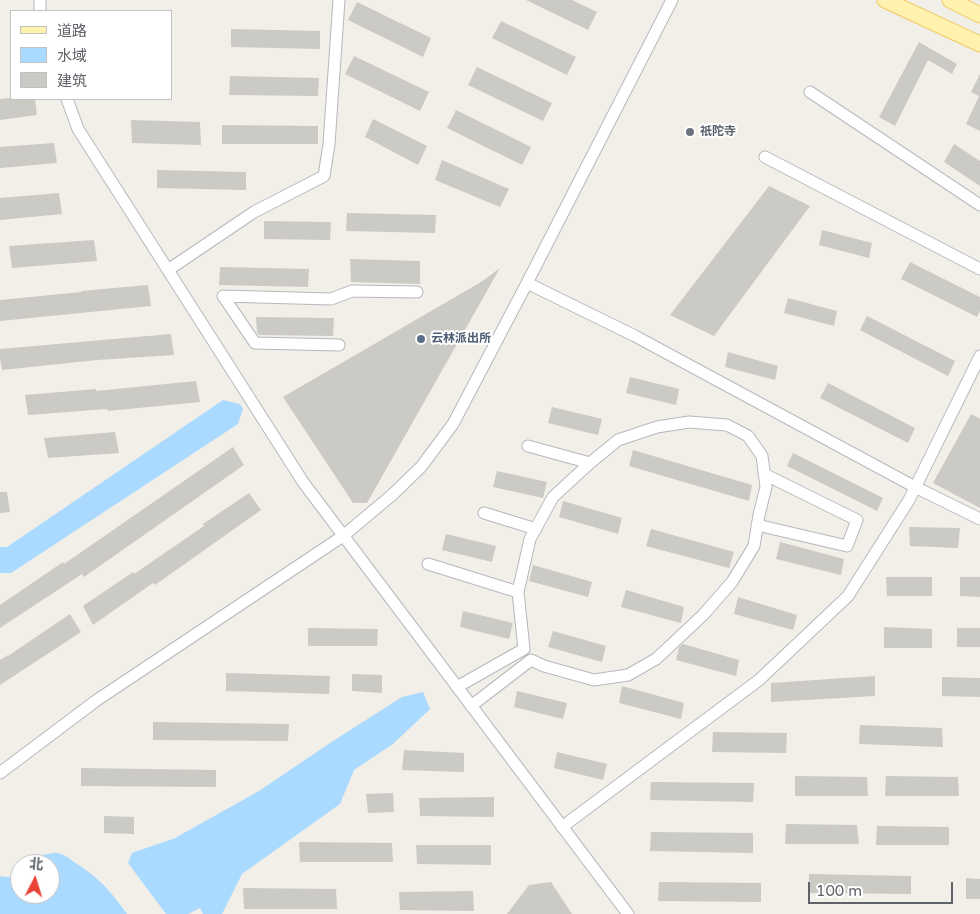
<!DOCTYPE html>
<html>
<head>
<meta charset="utf-8">
<style>
	body { margin:0 }
	#map { position:relative; width:980px; height:914px; overflow:hidden; background:#f1efe8; font-family:"Varela Round","Noto Sans SC",sans-serif }
	canvas { display:block }
	.legend { position:absolute; left:10px; top:10px; width:162px; height:90px; box-sizing:border-box; background:#fff; border:1px solid #bfc1c3; margin:0; padding:6px 9px; list-style:none; font-size:15px; color:#5f6368 }
	.legend li { display:flex; align-items:center; gap:10px; height:25px }
	.legend b { width:25px; border:1px solid #bfc1c3 }
	.north { position:absolute; left:10px; top:854px; width:50px; height:50px; box-sizing:border-box; background:#fff; border:1px solid #bfc1c3; border-radius:50%; rotate:5deg; font-size:14px; font-weight:700; line-height:20px; text-align:center; color:#5f6368 }
	.north::after { content:''; display:block; margin:auto; width:18px; height:22px; background:#ea4335; clip-path:polygon(50% 0,100% 100%,50% 72%,0 100%) }
	.scale { position:absolute; left:808px; top:882px; width:145px; height:22px; box-sizing:border-box; border:2px solid #5f6368; border-top:0; padding-left:6px; font-size:15px; line-height:18px; white-space:nowrap; color:#5f6368; -webkit-text-stroke:4px #fff; paint-order:stroke }
</style>
</head>
<body>
<div id="map">
<canvas width="980" height="914"></canvas>
<ul class="legend">
<li><b style="height:6px;background:#fff2af"></b>道路</li>
<li><b style="height:14px;background:#aadaff"></b>水域</li>
<li><b style="height:14px;background:#cccac5"></b>建筑</li>
</ul>
<div class="north">北</div>
<div class="scale">100 m</div>
</div>
<script>
const ctx = document.querySelector('canvas').getContext('2d');
ctx.lineJoin = 'round';
function fill(path, color) {
  ctx.fillStyle = color;
  ctx.fill(path, 'evenodd');
}
function trace(path, color, width, dash) {
  ctx.strokeStyle = color;
  ctx.lineWidth = width;
  ctx.lineCap = dash ? 'butt' : 'round';
  ctx.setLineDash(dash || []);
  ctx.stroke(path);
}
function write(font, color, halo, rows, align = 'center') {
  ctx.font = font + ' "Varela Round","Noto Sans SC",sans-serif';
  ctx.lineWidth = 4;
  ctx.setLineDash([]);
  ctx.textBaseline = 'middle';
  ctx.strokeStyle = halo;
  ctx.fillStyle = color;
  for (const [text, x, y, turn = 0] of rows) {
    ctx.save();
    ctx.translate(x, y);
    ctx.rotate((+turn || 0) * Math.PI / 180);
    ctx.textAlign = isNaN(turn) ? turn : align;
    if (halo) ctx.strokeText(text, 0, 0);
    ctx.fillText(text, 0, 0);
    ctx.restore();
  }
}
fill(new Path2D(`
	M223,400L240,404L243,409L238,424L11,573H0V547H7Z
	M423,692L430,709L393,744L354,770L340,804L242,874L222,914H203L200,908L188,914H166L128,863L132,853L175,838L259,791L333,741L402,697Z
	M53,853C61,852 67,857 74,862C98,877 111,891 127,914H0V876C8,878 13,877 20,872V894H50V864H30L39,856Z`), '#aadaff');
fill(new Path2D(`
	M526,0H572L597,12L588,30Z
	M357,2L431,38L423,57L348,20Z
	M501,21L576,57L567,75L492,38Z
	M231,29L320,31V49L231,47Z
	M919,42L957,64L952,74L928,60L895,126L879,117Z
	M354,56L429,92L420,111L345,74Z
	M477,67L552,103L543,121L468,85Z
	M980,74V131L966,124L979,96L971,92Z
	M230,76L319,78L318,96L229,95Z
	M11,98L35,99L37,115L0,120V99Z
	M456,110L531,147L522,165L447,128Z
	M373,119L427,146L418,165L365,137Z
	M131,120L200,122L201,145L132,143Z
	M222,125L318,126V144H222Z
	M54,143L57,163L0,168V147Z
	M954,144L980,161V186L944,162Z
	M442,160L509,189L500,207L435,180Z
	M157,170L246,172V190L157,188Z
	M769,186L810,206L714,336L670,315Z
	M59,193L62,214L0,220V198Z
	M347,213L436,215L435,233L346,231Z
	M264,221L331,222L330,240L264,239Z
	M822,230L872,243L869,258L819,245Z
	M94,240L97,261L12,268L9,246Z
	M350,259L420,261V284L351,282Z
	M910,262L980,297V311L977,317L901,279Z
	M220,267L309,269L308,287L219,285Z
	M500,268L367,503H353L283,397L481,282Z
	M148,285L151,306L0,321V300L81,292V291Z
	M788,298L837,311L834,326L784,313Z
	M867,316L955,361L948,376L860,330Z
	M256,317L334,318L333,336L259,335L257,332Z
	M171,334L174,355L97,360L2,370L0,358V349Z
	M728,352L778,366L775,380L725,367Z
	M630,377L679,389L676,405L626,393Z
	M196,381L200,402L108,411L107,409L28,415L25,395L96,389V391Z
	M828,383L915,428L908,443L820,398Z
	M552,407L602,419L598,435L548,423Z
	M971,414L980,419V508L933,483Z
	M115,432L119,453L48,458L44,438Z
	M233,447L244,465L84,577L82,574L0,628V605L63,562L64,564Z
	M633,450L752,485L749,501L629,466Z
	M793,453L883,498L877,511L787,466Z
	M497,471L547,482L543,498L493,487Z
	M0,492H7L10,512L0,513Z
	M249,493L261,510L155,585L153,583L93,625L83,606L133,572L134,574L204,526L203,524Z
	M563,501L622,518L618,534L559,517Z
	M909,527L960,528L958,548L910,546Z
	M651,529L734,552L729,568L646,546Z
	M446,534L496,546L492,562L442,550Z
	M780,542L844,559L841,575L776,559Z
	M533,565L592,582L588,597L529,581Z
	M886,577H932V596H887Z
	M960,577H980V597L960,596Z
	M626,590L684,607L681,623L621,607Z
	M738,597L797,615L793,630L734,614Z
	M463,611L513,623L509,639L460,627Z
	M70,614L81,632L0,685V660L8,655V656Z
	M884,627L932,629V648H884Z
	M308,628L378,629L377,646H308Z
	M957,628H980V647H957Z
	M553,631L606,646L602,662L548,647Z
	M683,644L739,660L736,676L676,660L679,647Z
	M226,673L330,676L329,694L226,691Z
	M352,674L382,675V693L352,691Z
	M875,676V696L771,702V683Z
	M942,677L980,678V697L942,696Z
	M622,686L684,703L681,719L619,703Z
	M517,691L567,703L563,719L514,707Z
	M153,722L289,724L288,741L153,740Z
	M860,725L942,728L943,747L859,744Z
	M713,732L787,733L786,753L712,752Z
	M404,750L464,753V772L402,770Z
	M557,752L607,764L603,780L554,768Z
	M81,768L216,770V787L81,786Z
	M795,776L867,777L868,796H795Z
	M886,776L958,777L959,796H885Z
	M651,782L754,783L753,802L650,800Z
	M393,793L394,812L368,813L366,794Z
	M494,797V817L420,816L419,798Z
	M104,816L134,817V834L104,833Z
	M786,824L857,825L859,844H785Z
	M877,826L949,827V845H876Z
	M651,832L753,833V853L650,851Z
	M299,842L392,843L393,862H300Z
	M416,845H491V865L417,864Z
	M809,874L911,876V894L809,893Z
	M966,878L980,879V899H966Z
	M551,882L572,914H507L529,885Z
	M659,882L761,883V902L658,901Z
	M243,888L336,889L337,909H244Z
	M473,891L474,911L400,910L399,892Z`), '#cccac5');
const minor = new Path2D(`
	M40,0V11
	M810,92L980,205
	M67,99L78,129L303,482L628,914
	M765,157L980,269
	M168,270L254,212L324,176L329,144L339,0
	M527,283L635,336L915,487L980,519
	M223,296L331,299L352,291L417,292
	M223,296L255,343L339,345
	M528,446L590,463
	M484,513L536,529
	M757,525L847,546L857,520L764,474
	M428,564L518,592L530,539L553,497L590,463L618,440L657,427L689,422L727,425L748,436L762,456L766,487L759,515L754,546L732,582L703,615L656,659L628,675L594,680L544,666L531,660L471,706
	M457,687L524,649L518,592
	M0,773L97,700L343,536L392,495L421,467L453,424L527,283L672,0
	M562,827L759,680L848,596L909,500L980,356`);
const major = new Path2D(`
	M885,0L980,44
	M950,0L980,15`);
trace(minor, '#b5b8bc', 13);
trace(major, '#f2c960', 17);
trace(minor, '#fff', 11);
trace(major, '#fff2af', 15);
for (const [x, y, r, color] of [
	[690,132,5,"#6b7280"],
	[421,339,5,"#5c6f8a"]
]) {
  const dot = new Path2D();
  dot.arc(x, y, r, 0, 2 * Math.PI);
  ctx.fillStyle = color;
  ctx.fill(dot);
  trace(dot, '#fff', 2);
}
write('bold 12px', '#5b616d', '#fff', [
	["祇陀寺",700,132]
], 'left');
write('bold 12px', '#4e5e75', '#fff', [
	["云林派出所",431,339]
], 'left');
</script>
</body>
</html>
